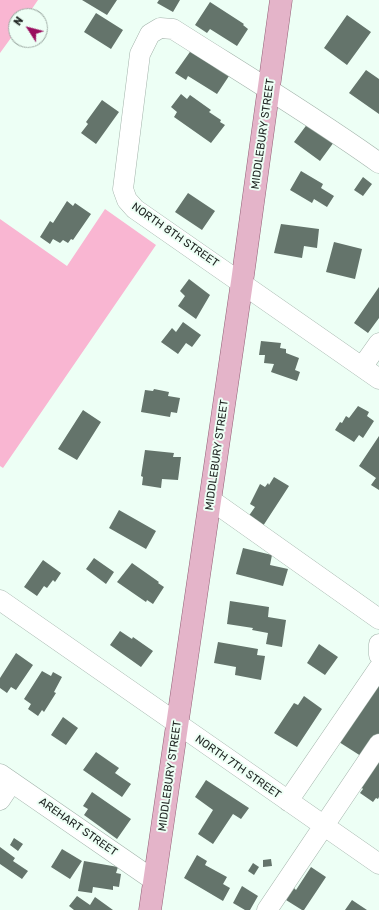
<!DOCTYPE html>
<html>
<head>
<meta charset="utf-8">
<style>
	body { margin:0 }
	#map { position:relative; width:379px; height:910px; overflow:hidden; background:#edfff5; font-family:Rubik,sans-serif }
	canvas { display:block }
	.north { position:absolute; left:8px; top:8px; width:40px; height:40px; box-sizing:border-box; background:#edfff5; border:1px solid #9ca9a2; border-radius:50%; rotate:306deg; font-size:11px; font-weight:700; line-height:16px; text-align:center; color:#222825 }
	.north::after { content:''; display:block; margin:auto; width:14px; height:18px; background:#9a0e5f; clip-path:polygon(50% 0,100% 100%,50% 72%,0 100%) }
</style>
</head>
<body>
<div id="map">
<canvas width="379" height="910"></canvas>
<div class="north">N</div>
</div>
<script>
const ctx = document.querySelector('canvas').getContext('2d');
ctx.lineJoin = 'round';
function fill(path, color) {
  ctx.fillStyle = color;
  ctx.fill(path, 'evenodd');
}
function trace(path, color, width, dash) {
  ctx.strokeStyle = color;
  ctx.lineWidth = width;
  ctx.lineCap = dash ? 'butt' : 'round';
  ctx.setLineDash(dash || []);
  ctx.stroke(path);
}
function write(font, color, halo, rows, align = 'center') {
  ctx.font = font + ' Rubik,sans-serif';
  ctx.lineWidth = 4;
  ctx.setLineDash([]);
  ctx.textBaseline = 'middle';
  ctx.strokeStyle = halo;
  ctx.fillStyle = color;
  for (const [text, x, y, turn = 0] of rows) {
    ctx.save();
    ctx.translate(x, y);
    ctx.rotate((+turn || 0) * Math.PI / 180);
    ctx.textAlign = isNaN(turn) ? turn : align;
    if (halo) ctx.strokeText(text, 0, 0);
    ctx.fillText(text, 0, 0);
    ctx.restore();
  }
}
fill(new Path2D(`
	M0,0H38L27,16H16V31L0,53Z
	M105,209L156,245L3,468L0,466V219L67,266Z`), '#f9b6d2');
fill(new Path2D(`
	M82,0H117L107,15Z
	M159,0H180L173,12L157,3Z
	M210,2L244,24L243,25L248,29L237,46L210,29L207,33L195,25Z
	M96,13L123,30L111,49L84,32Z
	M347,15L371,32L347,65L324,48Z
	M192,49L229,76L217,94L188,76L186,80L175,73Z
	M366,70L379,79V114L349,93Z
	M181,94L187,99L190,95L211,110L209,112L221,120L220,122L225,125L211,143L174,117L177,112L171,107Z
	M102,100L119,112L96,144L81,133L88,124L86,122Z
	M308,123L334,142L320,161L294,142Z
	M301,171L323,184L321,188L334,196L327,207L314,199L312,203L290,190Z
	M363,177L372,184L363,196L354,190Z
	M188,193L215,211L202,230L175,212Z
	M67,201L73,206L75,203L91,214L73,240L71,239L68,243L63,240L60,243L53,239L50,244L40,237L50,221L53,223Z
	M281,224L319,229L317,248L304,246L302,258L274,253Z
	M334,242L362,249L355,279L326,272Z
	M189,279L210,295L196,319L178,306L185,296L180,291Z
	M379,287V318L368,333L354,323Z
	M183,322L201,335L192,347L186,343L178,354L161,342L172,328L176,332Z
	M261,341L281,343L280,348L286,349V353L299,358L295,370L300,372L297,381L271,372L274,364L264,363L265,355H259Z
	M154,389L169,392L168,396L180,398L177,413L171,412L170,417L141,412L145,390L153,391Z
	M358,406L369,412L367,416L374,421L363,438L359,435L354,442L335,430L340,422L342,423L346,416L349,418Z
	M83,410L101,422L77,460L58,449Z
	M379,436V490L371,485L376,478L359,466Z
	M145,450L174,453L173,457H181L178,480L162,479L161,488L142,485L143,477L141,476Z
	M274,477L289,486L263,526L248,517L255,507L250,504L260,484L265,487L268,483L269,485Z
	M119,510L156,531L146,549L109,528Z
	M243,548L272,555L270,565L288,569L283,586L236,574Z
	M94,558L114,572L106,584L86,569Z
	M43,560L61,573L55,582L53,580L47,588L44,586L37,596L24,587Z
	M132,563L159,582L158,583L164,587L153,604L147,600L146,602L117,582Z
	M230,601L269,607L268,617L286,620L282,647L266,644L268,633L252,630L253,628L227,624Z
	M120,631L132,639L133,637L153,651L141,667L110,645Z
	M218,642L258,649L257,655L265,656L261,680L235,675L236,667L214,663Z
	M319,644L338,657L325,675L307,663Z
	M16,653L33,665L16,690L11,687L7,693L0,688V678Z
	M42,671L51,676L53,672L62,677L54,692L56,693L44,712L42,710L38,716L28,709L31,704L24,699Z
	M379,682V734L364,758L339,742Z
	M304,696L322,709L297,747L274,733L294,703L298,705Z
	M63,717L78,728L66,745L51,735Z
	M96,752L119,768L115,773L131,784L122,797L83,770Z
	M379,758V797L378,799L376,798L373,802L360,793L363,789L361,787Z
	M206,780L249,808L241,819L233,814L213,844L198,834L213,810L195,797Z
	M92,792L131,819L117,839L84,815L88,809L83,806Z
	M14,838L23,844L18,851L10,845Z
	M0,847L15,858L13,861L28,871L22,879L0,864Z
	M62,849L82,861L70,879L51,867Z
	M197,855L207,861L205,865L227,877L223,884L230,888L223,901L184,878Z
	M271,859L272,866L263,867V860Z
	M84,861L118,867L116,873L121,874L119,887L113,886V890L93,887L92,893L78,891Z
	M253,863L259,867L254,875L248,871Z
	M311,867L326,877L304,910H302L286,900L294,888L296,890Z
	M242,886L258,896L250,910H245L233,903Z
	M77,896L90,905L95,897L113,910H74L69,906Z
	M352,900L367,910H345Z`), '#64746b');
const minor = new Path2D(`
	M379,163C312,115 242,73 173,29L160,28L150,34L140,54L123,189L127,200L135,209L379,379
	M362,367L379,343
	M211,500L379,619
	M0,600L379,864
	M379,644V655
	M0,774L155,881
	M0,800L12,782
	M288,801L379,668
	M267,910L379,744`);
const major = new Path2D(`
	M150,910L242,282L281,0`);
trace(minor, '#a1b2a9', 21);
trace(major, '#946278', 23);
trace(minor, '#fff', 20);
trace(major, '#e4b4c9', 22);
write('11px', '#222825', '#edfff5', [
	["MIDDLEBURY STREET",263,134,-82],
	["NORTH 8TH STREET",175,235,35],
	["MIDDLEBURY STREET",217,455,-82],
	["NORTH 7TH STREET",238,767,35],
	["MIDDLEBURY STREET",170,776,-82],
	["AREHART STREET",78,827,35]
]);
</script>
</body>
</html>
